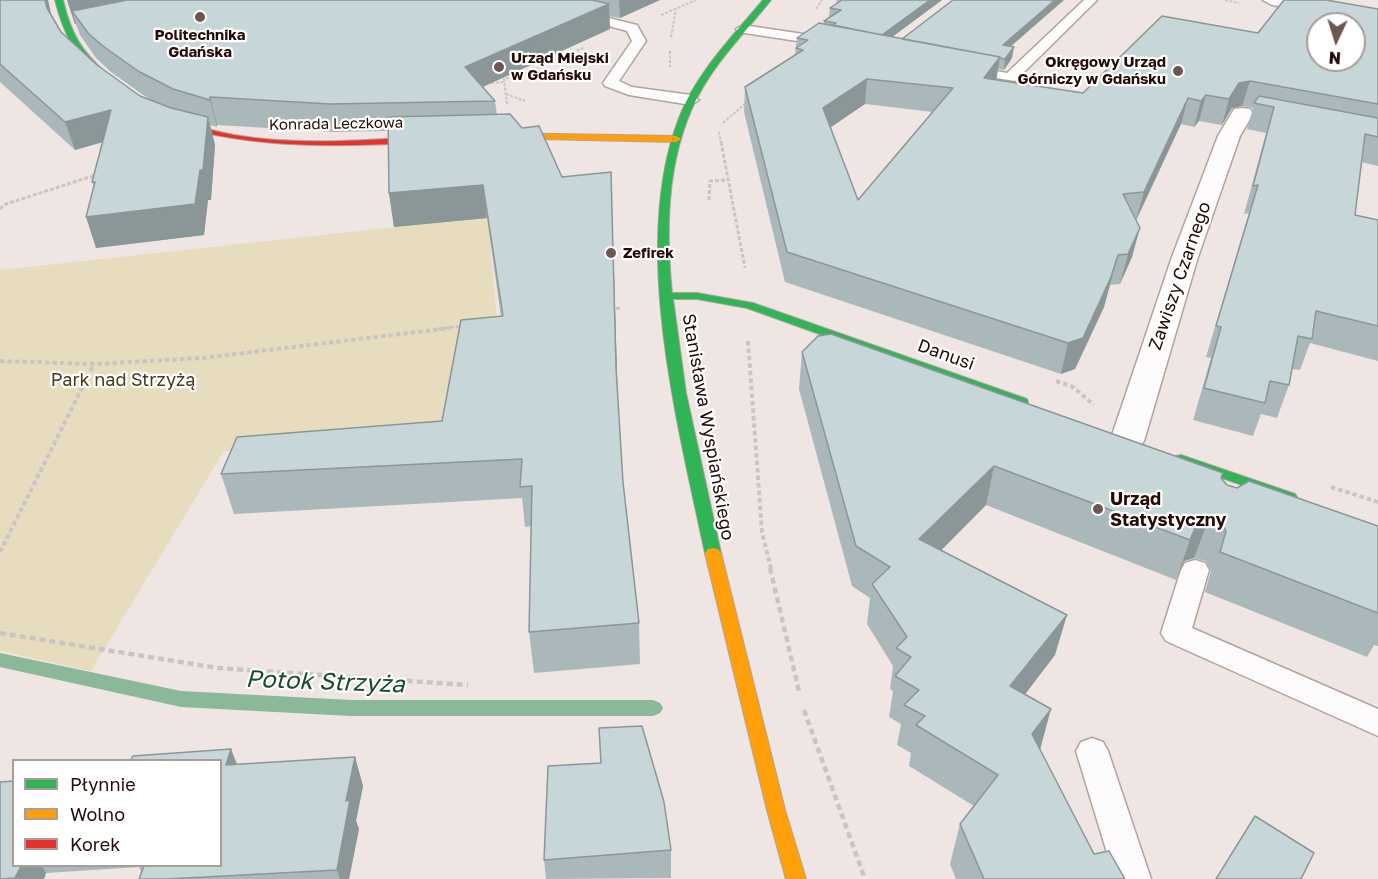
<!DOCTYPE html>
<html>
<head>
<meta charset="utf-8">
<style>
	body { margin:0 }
	#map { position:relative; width:1378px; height:879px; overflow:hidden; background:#efe6e3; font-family:"Golos Text",sans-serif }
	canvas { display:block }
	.legend { position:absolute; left:12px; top:759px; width:210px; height:108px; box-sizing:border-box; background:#fff; border:2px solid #a89d9b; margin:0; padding:8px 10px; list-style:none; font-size:18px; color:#260a05 }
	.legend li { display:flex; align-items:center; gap:12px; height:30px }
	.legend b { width:30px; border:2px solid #a89d9b }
	.north { position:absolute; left:1306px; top:12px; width:60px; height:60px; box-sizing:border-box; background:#fff; border:2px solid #a89d9b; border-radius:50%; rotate:184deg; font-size:16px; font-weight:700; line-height:24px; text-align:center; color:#260a05 }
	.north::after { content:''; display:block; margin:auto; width:21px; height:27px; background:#6c5753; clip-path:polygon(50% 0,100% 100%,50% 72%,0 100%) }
</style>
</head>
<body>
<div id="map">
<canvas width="1378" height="879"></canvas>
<ul class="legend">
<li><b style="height:8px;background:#30b455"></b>Płynnie</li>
<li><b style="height:8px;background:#ff9f0a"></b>Wolno</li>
<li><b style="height:8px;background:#e5322d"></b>Korek</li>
</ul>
<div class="north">N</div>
</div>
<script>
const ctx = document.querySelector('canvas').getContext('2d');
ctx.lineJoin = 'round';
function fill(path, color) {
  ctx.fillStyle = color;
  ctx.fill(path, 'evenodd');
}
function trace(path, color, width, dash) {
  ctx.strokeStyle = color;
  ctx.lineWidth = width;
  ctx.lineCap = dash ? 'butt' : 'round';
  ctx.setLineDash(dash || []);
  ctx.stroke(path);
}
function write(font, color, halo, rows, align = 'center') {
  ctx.font = font + ' "Golos Text",sans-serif';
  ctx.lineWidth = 4.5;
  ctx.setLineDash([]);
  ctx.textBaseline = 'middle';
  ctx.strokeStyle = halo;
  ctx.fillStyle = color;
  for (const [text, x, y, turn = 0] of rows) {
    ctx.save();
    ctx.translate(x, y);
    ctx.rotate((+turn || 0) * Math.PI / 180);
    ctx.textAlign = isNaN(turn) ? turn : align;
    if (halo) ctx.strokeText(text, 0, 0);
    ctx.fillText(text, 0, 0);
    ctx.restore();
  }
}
fill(new Path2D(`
	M488,217L500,354L456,436L224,451L91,671L0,651V270Z`), '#e8dcbf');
fill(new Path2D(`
	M0,653L181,691L351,700H653L660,703L663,708L660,713L653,716H351L181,707L0,667Z`), '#8ab898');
const lane = new Path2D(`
	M515,0H536L637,25L646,41L619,81L632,87L691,95L699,100L691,105L629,95L605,86L603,83L632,41L627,31Z
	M1084,0H1097L1015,81L964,73L957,69L964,65L1007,73Z
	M743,25L830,38L837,42L830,46L738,32L736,29Z
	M1195,560L1205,563L1209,570L1192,628L1378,709V736L1166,641L1161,633L1181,570L1185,563Z
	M1092,738L1103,742L1108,751L1151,879H1115L1076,751L1081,742Z`);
const street = new Path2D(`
	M1263,0H1303L1378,13V23L1272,5Z
	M1242,108L1250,109L1253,114L1240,136L1198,257L1144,441L1139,448L1127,451L1115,448L1110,441L1172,257L1218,136L1234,109Z`);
const fast = new Path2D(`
	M55,0H63C71,34 81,51 107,74V78H101C74,53 64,35 55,0Z
	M763,0H771C748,29 722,55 703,87C667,148 665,224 672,293H697L753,303L1027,399L1028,402L1027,405H1017L747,308L697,299H673L686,393L721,553L718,557H708L705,553C678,424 630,245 679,118C696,73 733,36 763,0Z
	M1181,455L1295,494L1297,497L1295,500H1285L1176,462L1174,459L1176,456Z`);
const slow = new Path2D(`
	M498,133L676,136L681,139L676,142L495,138L493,136Z
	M713,548L718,549L721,553L785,810L806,879H786L767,810L705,553L708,549Z`);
const jam = new Path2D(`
	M171,119C192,125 213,131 234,135C300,146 368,140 434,136L439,139L434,142C340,147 260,150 168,124L167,122Z`);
trace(lane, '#b3a29d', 3);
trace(street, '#b3a29d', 3);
trace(fast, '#b3a29d', 2);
trace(slow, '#b3a29d', 2);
trace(jam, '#b3a29d', 2);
trace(new Path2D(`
	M1225,0L1239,3
	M816,9L822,0
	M661,15L696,0
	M671,37L676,9
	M670,51V67
	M487,83L505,82
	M506,94L525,101
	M507,104L504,79L528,73L585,47
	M723,123L747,102
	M719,132L721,144`), '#cac5c5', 2, [3, 1.5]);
trace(new Path2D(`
	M721,142L745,268
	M709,200L710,181L727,180
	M0,209L6,204L99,174
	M610,309L621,308
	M438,329L463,326`), '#cac5c5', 3, [4, 2]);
trace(new Path2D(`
	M748,341L762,532L771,569
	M0,361L94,364L203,358L450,328
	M1056,381L1073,387L1094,405
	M1331,487L1378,502
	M0,552L94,364`), '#cac5c5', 4, [4.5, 3]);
trace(new Path2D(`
	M770,568L799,691
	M0,633L218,668L468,685
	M804,710L865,879`), '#cac5c5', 4.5, [6, 4]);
fill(lane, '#fdfbfb');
fill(street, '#fdfbfb');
fill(fast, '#30b455');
fill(slow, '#ff9f0a');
fill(jam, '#e5322d');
fill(new Path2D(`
	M0,0H48L51,15L61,32L97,65L140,96L153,101L146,97L111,72L96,58L80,35L76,24H75L67,0H660L620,18L609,16L610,29L483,87L495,101L497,115L562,177L611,172L617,388L623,482L639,623L640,664L534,673L529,632L531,526L525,527L522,498L234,514L221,474L442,421L501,317L487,218L394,227L389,193L388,131L335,132L217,125V127L210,125L215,145L211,200H208L204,235L96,248L94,187L92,182L103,142L75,150L0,82Z
	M837,0H942L892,37L902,39L1011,47L1012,58L1004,70L998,69L996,80L1083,93L1258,33L1378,9V166L1361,162L1355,215L1378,220V361L1310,343L1300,370L1292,369L1289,385L1277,418L1261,414L1253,436L1193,420L1211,358L1206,357L1249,213L1244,214L1266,133L1247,129L1253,108L1242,106L1232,108L1222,125L1199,121L1194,127L1181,124L1136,221L1132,257L1120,284L1110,285L1104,307L1075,369L1061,374L785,282L744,112L745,87L795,55L797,38L824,24V21L829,17L830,8L836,4ZM865,104L933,112L858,200L830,127Z
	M802,352L1221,478L1227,485L1378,526V646L1374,645L1367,657L1205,592L1211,571L1206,561L1194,558L1184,561L1176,580L986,505L941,550L1055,655L1025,694L1040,750L1094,854L1125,879H956L950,864L960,824L974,806L909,766L911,753L897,745L901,724L889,717L893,691L890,689L893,666L867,624L870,598L852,586L799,389Z
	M355,757L363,786L356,821L359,829L349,879H139L141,871L139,867L46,873L44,879H0L14,866H220L237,765Z
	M671,850V878L546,879L544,860Z`), '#abb8bb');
fill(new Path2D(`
	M45,0H48L55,32L47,8Z
	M67,0H160L72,11L76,24H75Z
	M619,0H660L620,18Z
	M930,0H942L880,46L881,35Z
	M1055,0H1064L1001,55L1003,45Z
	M609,4L610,29L469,93L465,67Z
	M1014,47L1012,58L1004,70L1005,59Z
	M1000,57L996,81L984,78Z
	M867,79L865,104L821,134L823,108Z
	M1250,81L1242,106L1232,108L1222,125L1229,99L1239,83Z
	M1206,95L1199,121L1194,127L1201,101Z
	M210,97L217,125V127L210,100Z
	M1188,98L1181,124L1136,220L1144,192Z
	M111,110L120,137L75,150L65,122Z
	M208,117L215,145L211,200H208L204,235L96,248L86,217Z
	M611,172L612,206L618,406L616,368Z
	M483,185L487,218L394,227L389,193Z
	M1140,228L1132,257L1120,284L1128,254Z
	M1118,255L1104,307L1075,369L1061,374L1068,343Z
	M994,466L986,505L913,579L919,539Z
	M1209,518L1194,558L1184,561L1176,580L1190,540L1198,521Z
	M1067,615L1055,655L1000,727L1010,686Z
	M1051,709L1040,750L1032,734Z
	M231,749L242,777L226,765Z
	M355,757L363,786L356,821L359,829L349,879H340L337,870L346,801Z
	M21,866H42L46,873L44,879H15Z`), '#8b9698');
const building = new Path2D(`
	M0,0H45L47,8L61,32L97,65L140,96L171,108L208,117L203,170H200L195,204L86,217L95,182H92L111,110L65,122L0,64Z
	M127,0H592L609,4L465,67L495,101L330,104L210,97V100L173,89L138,71L103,46L88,33L72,11Z
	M842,0H930L882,35L833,25L836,23L824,21L841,10L830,8Z
	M953,0H1055L1003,45L1014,47L1005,59L999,58L1000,57L902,39Z
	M1284,0H1326L1378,9V104L1250,81L1239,83L1229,99L1206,95L1201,101L1188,98L1144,192L1123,194L1140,228L1128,254L1118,255L1111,277L1083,338L1068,343L787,252L745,87L803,50L796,48L808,40L797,38L819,23L1000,57L984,78L1083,93L1162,16L1258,33ZM1318,24H1354V60H1318ZM867,79L953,88L858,200L823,108Z
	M1259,96L1378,118V137L1365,134L1355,215L1378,220V326L1316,311L1312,339L1298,336L1289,385L1270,381L1265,403L1204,388L1221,327L1216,326L1258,185L1253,186L1274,107L1254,103Z
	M510,114L522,128L539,126L562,177L611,172L616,368L623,482L639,623L529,632L532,486L520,487L522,459L221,474L237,437L442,421L461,320L503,316L483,185L389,193L388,117Z
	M831,334L1223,473L1221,478L1227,485L1237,488L1249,481L1378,526V613L1220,552L1226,531L1220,521L1209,518L1198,521L1190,540L994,466L919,539L1067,615L1010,686L1051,709L1032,734L1094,854L1109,851L1125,879H984L960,824L998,775L916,725L925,716L904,705L919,690L895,676L911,657L896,648L907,637L872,584L890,567L856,546L802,352L818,336Z
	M642,726L664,802L671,850L544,860L548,766L601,763L599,728Z
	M231,749L226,765L355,757L346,801L350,800L337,870L167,879H139L144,866H220V760H131L133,756Z
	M14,781V866H21L15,878L0,879V782Z
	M1255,816L1314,853L1301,879H1216Z`);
fill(building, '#c7d6d9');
trace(building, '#8b9698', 1.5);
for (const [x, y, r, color] of [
	[200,17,6,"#6c5753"],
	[499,67,6,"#6c5753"],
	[1178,71,6,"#6c5753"],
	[611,253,6,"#6c5753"],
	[1098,509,6,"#6c5753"]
]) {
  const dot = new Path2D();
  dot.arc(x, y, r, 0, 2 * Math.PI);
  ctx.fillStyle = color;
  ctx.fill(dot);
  trace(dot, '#fff', 2);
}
write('bold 15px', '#260a05', '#fff', [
	["Politechnika",200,35,"center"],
	["Gdańska",200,52,"center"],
	["Urząd Miejski",511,58],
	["w Gdańsku",511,75],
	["Okręgowy Urząd",1166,62,"right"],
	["Górniczy w Gdańsku",1166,79,"right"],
	["Zefirek",623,253]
], 'left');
write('15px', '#260a05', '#fff', [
	["Konrada Leczkowa",336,124,-1]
]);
write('18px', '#260a05', '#fff', [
	["Zawiszy Czarnego",1180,276,-71],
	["Danusi",946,355,20],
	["Stanisława Wyspiańskiego",708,427,80]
]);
write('18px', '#453c1a', '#fff', [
	["Park nad Strzyżą",123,380]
]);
write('bold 18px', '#260a05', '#fff', [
	["Urząd",1110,499],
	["Statystyczny",1110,520]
], 'left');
write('italic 24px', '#164b2c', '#fff', [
	["Potok Strzyża",325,682,2]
]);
</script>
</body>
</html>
